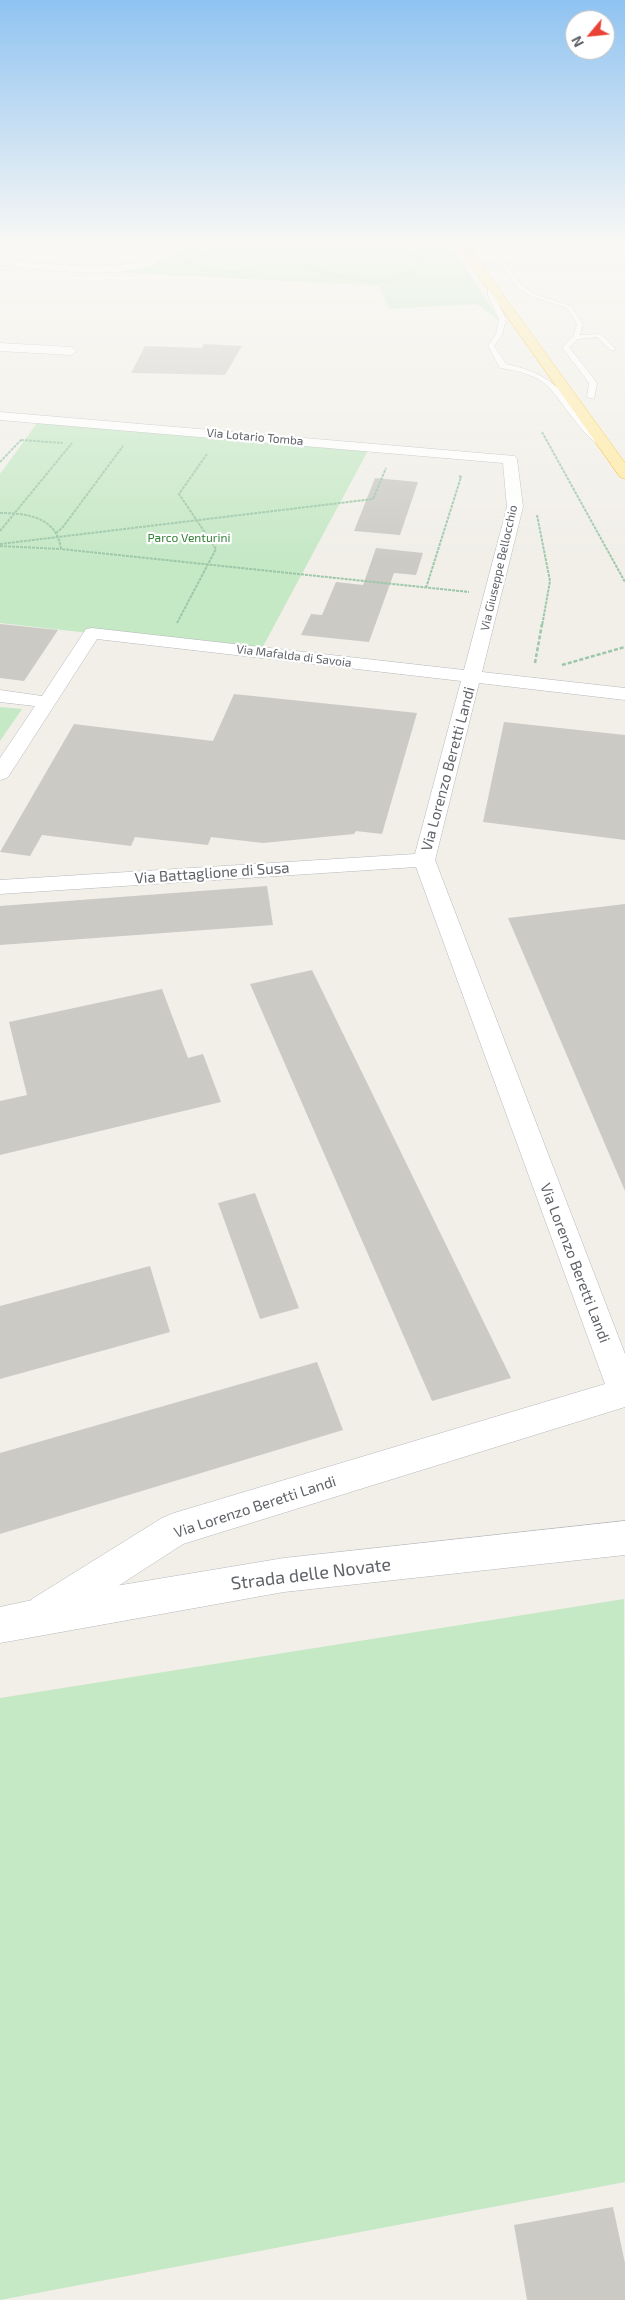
<!DOCTYPE html>
<html>
<head>
<meta charset="utf-8">
<style>
	body { margin:0 }
	#map { position:relative; width:625px; height:2300px; overflow:hidden; background:#f1efe8; font-family:"Exo 2",sans-serif }
	canvas { display:block }
	.north { position:absolute; left:565px; top:10px; width:50px; height:50px; box-sizing:border-box; background:#fff; border:1px solid #bfc1c3; border-radius:50%; rotate:242deg; font-size:14px; font-weight:700; line-height:20px; text-align:center; color:#5f6368 }
	.north::after { content:''; display:block; margin:auto; width:18px; height:22px; background:#ea4335; clip-path:polygon(50% 0,100% 100%,50% 72%,0 100%) }
</style>
</head>
<body>
<div id="map">
<canvas width="625" height="2300"></canvas>
<div class="north">N</div>
</div>
<script>
const ctx = document.querySelector('canvas').getContext('2d');
ctx.lineJoin = 'round';
function fill(path, color) {
  ctx.fillStyle = color;
  ctx.fill(path, 'evenodd');
}
function trace(path, color, width, dash) {
  ctx.strokeStyle = color;
  ctx.lineWidth = width;
  ctx.lineCap = dash ? 'butt' : 'round';
  ctx.setLineDash(dash || []);
  ctx.stroke(path);
}
function write(font, color, halo, rows, align = 'center') {
  ctx.font = font + ' "Exo 2",sans-serif';
  ctx.lineWidth = 4.5;
  ctx.setLineDash([]);
  ctx.textBaseline = 'middle';
  ctx.strokeStyle = halo;
  ctx.fillStyle = color;
  for (const [text, x, y, turn = 0] of rows) {
    ctx.save();
    ctx.translate(x, y);
    ctx.rotate((+turn || 0) * Math.PI / 180);
    ctx.textAlign = isNaN(turn) ? turn : align;
    if (halo) ctx.strokeText(text, 0, 0);
    ctx.fillText(text, 0, 0);
    ctx.restore();
  }
}
fill(new Path2D(`
	M186,242H449L500,321L477,304L389,309L379,286L112,272L153,264L166,259Z
	M40,419L370,447L260,652L0,623V474Z
	M0,707L22,709L0,741Z
	M624,1599L625,2182L0,2300V1698Z`), '#c5e8c5');
fill(new Path2D(`
	M204,344L242,346L225,375L131,373L145,346L202,348Z
	M375,478L418,482L400,535L354,531Z
	M376,548L423,553L416,575L394,573L369,642L301,635L311,614L322,615L336,582L363,585Z
	M0,624L58,630L24,681L0,678Z
	M234,694L417,713L382,834L356,831L354,834L263,843L211,837L208,845L135,837L131,846L42,835L30,856L0,852L74,724L213,741Z
	M504,722L625,735V840L483,822Z
	M267,886L273,925L0,945V906Z
	M625,904V1191L508,918Z
	M312,970L511,1378L432,1401L250,984Z
	M162,989L188,1058L203,1054L221,1102L0,1155V1101L27,1095L9,1022Z
	M255,1193L299,1308L260,1319L218,1203Z
	M150,1266L170,1332L0,1379V1306Z
	M317,1362L343,1430L0,1534V1453Z
	M613,2207L625,2263V2300H527L514,2225Z`), '#cccac5');
const service = new Path2D(`
	M36,242H42L33,251H0V247L29,248Z
	M493,260L506,264L521,285L534,294L571,306L583,324L580,335L601,334L615,348V350H611L597,337L578,339L569,347L597,383L594,399L587,397L589,383L562,347L573,336L577,324L567,308L530,296L517,287L502,266L491,263Z
	M488,285L493,286L494,295L506,319L502,335L494,346L506,364C543,372 558,384 580,414C587,425 594,435 606,442V446C588,448 560,395 544,383C531,373 516,371 500,368L488,346L496,334L499,319L488,295Z`);
const minor = new Path2D(`
	M167,242H178C174,248 169,255 163,259C128,283 42,269 0,265V259C41,262 117,276 154,255C159,252 163,246 167,242Z
	M0,343L71,347L77,351L71,355L0,351Z
	M0,412L515,456L517,459L523,507L482,672L625,688V700L479,683L435,860L625,1354V1407L183,1544L58,1625L45,1630L32,1625L27,1612L32,1599L162,1518L174,1513L605,1384L416,867L0,894V880L415,854L461,681L97,639L10,774L7,778L0,780V758L35,706L0,702V690L42,696L86,629L92,628L464,670L507,507L503,463L0,420Z`);
const tertiary = new Path2D(`
	M625,1521V1555L284,1592L0,1643V1607L37,1599L284,1558Z`);
const trunk = new Path2D(`
	M455,242H465L625,463V479L620,477Z`);
trace(service, '#b5b8bc', 1);
trace(minor, '#b5b8bc', 1);
trace(tertiary, '#b5b8bc', 1);
trace(trunk, '#f9ab00', 1);
trace(new Path2D(`
	M183,263C195,268 207,272 220,272C248,272 273,262 301,267C329,271 359,286 388,281C400,279 409,273 419,266L418,258L377,242
	M183,263L218,251L219,242`), '#9cc7a9', 1, [2.5, 1]);
trace(new Path2D(`
	M542,432L625,582
	M21,440L63,443
	M0,462L21,440
	M0,513C27,513 57,517 61,549L469,592
	M537,515L550,581L542,626
	M0,531L72,443
	M56,533L63,527L123,446
	M0,544L373,499L386,468
	M0,546L61,549
	M426,588L461,477L459,476
	M177,623L216,549L179,494L207,454`), '#9cc7a9', 2, [3, 1]);
trace(new Path2D(`
	M535,663L542,624
	M562,665L625,647`), '#9cc7a9', 2.5, [4, 2]);
fill(service, '#fff');
fill(minor, '#fff');
fill(tertiary, '#fff');
fill(trunk, '#feeaa1');
const sky = ctx.createLinearGradient(0, 0, 0, 564);
sky.addColorStop(0, '#8fc3f1');
sky.addColorStop(0.43, '#f9f8f5');
sky.addColorStop(1, '#f9f8f500');
ctx.fillStyle = sky;
ctx.fillRect(0, 0, 625, 564);
write('12px', '#5f6368', '#fff', [
	["Via Lotario Tomba",255,437,5],
	["Via Giuseppe Bellocchio",499,568,-77],
	["Via Mafalda di Savoia",294,656,7]
]);
write('12px', '#348238', '#fff', [
	["Parco Venturini",189,538]
]);
write('15px', '#5f6368', '#fff', [
	["Via Lorenzo Beretti Landi",448,769,-75],
	["Via Battaglione di Susa",212,873,-4],
	["Via Lorenzo Beretti Landi",575,1263,69],
	["Via Lorenzo Beretti Landi",255,1507,-18]
]);
write('18px', '#5f6368', '#fff', [
	["Strada delle Novate",311,1574,-7]
]);
</script>
</body>
</html>
